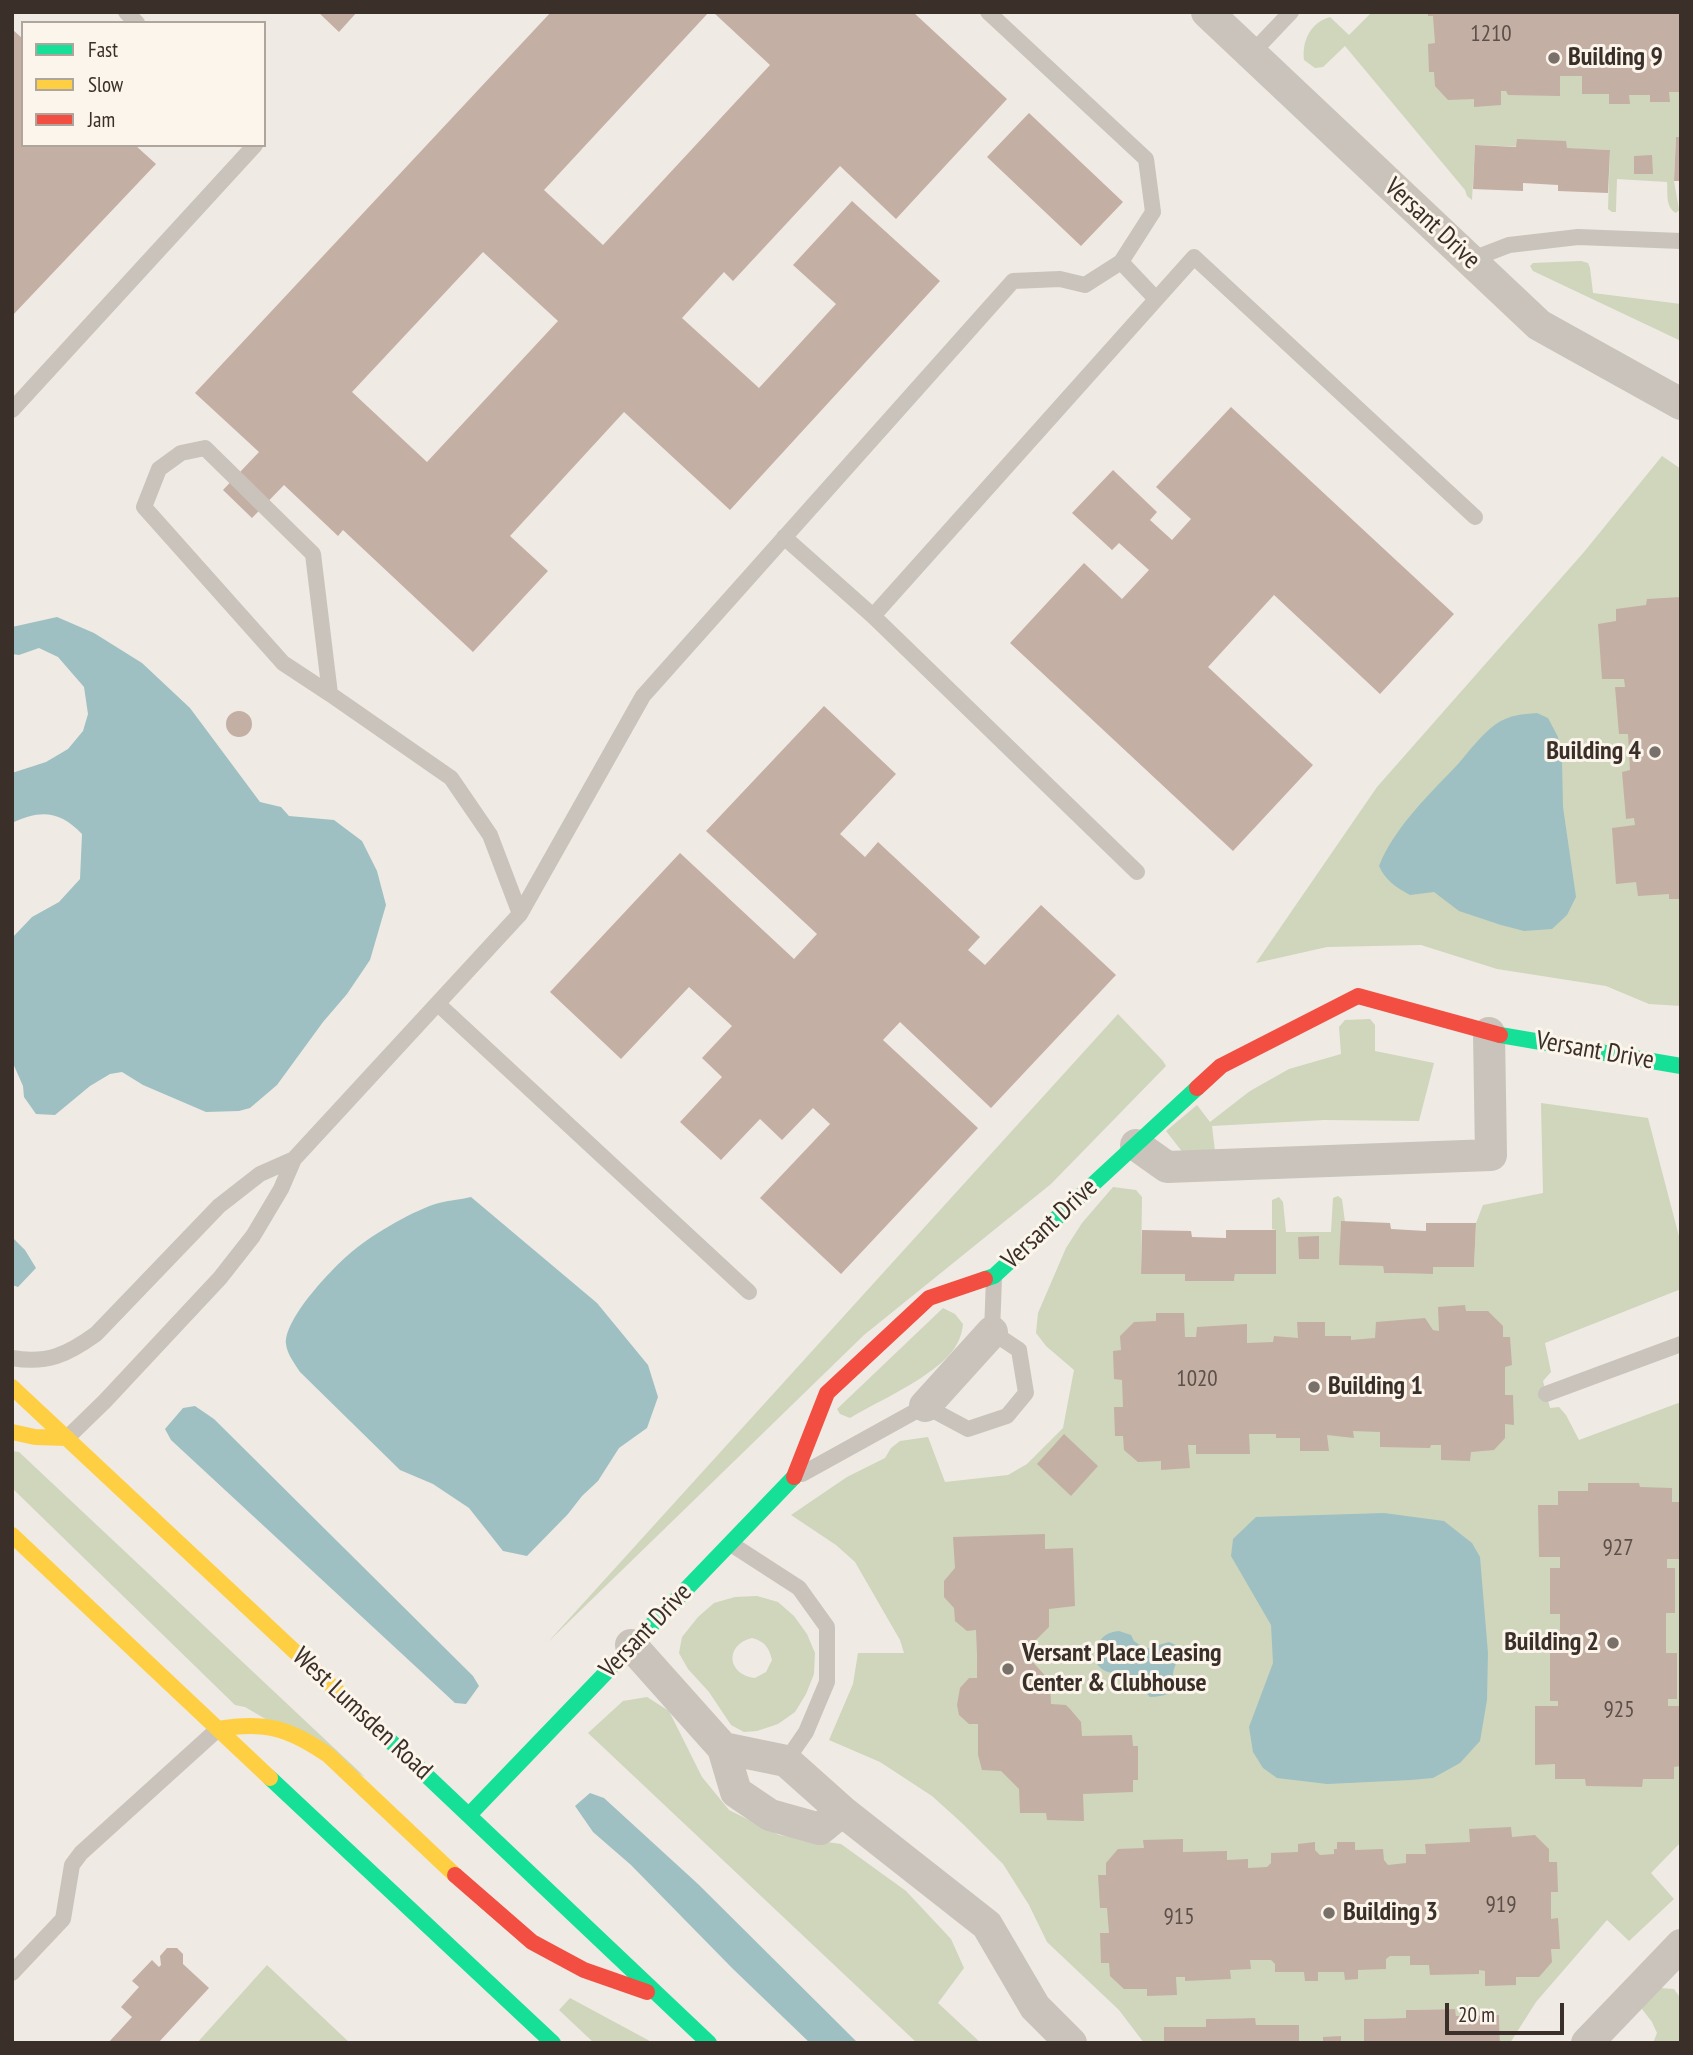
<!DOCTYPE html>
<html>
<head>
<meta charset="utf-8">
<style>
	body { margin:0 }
	#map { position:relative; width:1693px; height:2055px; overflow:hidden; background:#efeae3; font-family:"PT Sans Narrow",sans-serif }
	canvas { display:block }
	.frame { position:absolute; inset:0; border:14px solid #3a2f29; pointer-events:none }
	.legend { position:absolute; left:21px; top:21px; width:245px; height:126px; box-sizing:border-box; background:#fbf5eb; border:2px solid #aea69d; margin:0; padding:9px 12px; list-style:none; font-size:21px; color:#3a2f29 }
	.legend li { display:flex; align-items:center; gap:14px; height:35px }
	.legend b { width:35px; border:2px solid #aea69d }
	.scale { position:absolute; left:1445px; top:2003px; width:119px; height:32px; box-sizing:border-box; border:4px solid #3a2f29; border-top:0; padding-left:9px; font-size:21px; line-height:24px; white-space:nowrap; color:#3a2f29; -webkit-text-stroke:5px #fbf5eb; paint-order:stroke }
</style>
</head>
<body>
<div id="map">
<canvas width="1693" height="2055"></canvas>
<div class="frame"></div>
<ul class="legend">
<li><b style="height:9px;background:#16e098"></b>Fast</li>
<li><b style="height:9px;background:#ffcf43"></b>Slow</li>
<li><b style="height:9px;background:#f24e42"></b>Jam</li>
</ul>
<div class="scale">20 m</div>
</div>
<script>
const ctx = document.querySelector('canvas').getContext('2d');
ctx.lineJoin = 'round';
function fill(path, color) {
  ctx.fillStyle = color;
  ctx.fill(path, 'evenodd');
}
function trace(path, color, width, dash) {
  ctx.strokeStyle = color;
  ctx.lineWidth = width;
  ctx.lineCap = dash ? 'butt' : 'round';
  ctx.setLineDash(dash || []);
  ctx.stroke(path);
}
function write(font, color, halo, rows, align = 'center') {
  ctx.font = font + ' "PT Sans Narrow",sans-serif';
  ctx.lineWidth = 6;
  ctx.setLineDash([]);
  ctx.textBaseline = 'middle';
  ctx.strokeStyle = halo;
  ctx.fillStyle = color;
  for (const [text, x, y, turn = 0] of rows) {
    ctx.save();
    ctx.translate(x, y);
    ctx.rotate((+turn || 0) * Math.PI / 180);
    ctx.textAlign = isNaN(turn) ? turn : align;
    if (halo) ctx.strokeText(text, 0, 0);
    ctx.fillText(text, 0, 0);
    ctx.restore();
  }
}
fill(new Path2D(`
	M1372,12H1681V137H1676L1674,181L1679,210L1676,213C1665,207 1668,193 1667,182L1617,179L1616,208V212H1612L1608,209L1610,150L1475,145L1472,200L1467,196L1465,190L1345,46L1323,67L1315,68L1304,60C1302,41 1310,23 1330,17L1349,35Z
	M1581,261L1588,263L1590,268L1593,293L1681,304V341L1533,271L1530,266L1533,263Z
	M1662,456L1681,469V1006L1649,1004L1606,986L1497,969L1421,945L1327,947L1256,963L1377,787L1584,552Z
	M1118,1014L1163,1061L1166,1066L1051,1184L864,1335L548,1642Z
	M1370,1019L1375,1025V1051L1434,1063L1419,1121L1324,1120L1212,1126L1215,1151L1184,1154L1166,1131L1197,1105L1210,1122L1250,1091L1289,1069L1341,1054L1339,1027L1345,1020Z
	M1541,1103L1648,1118L1681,1244V1289L1545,1343L1551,1372L1543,1381L1550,1408L1559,1407L1566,1415L1579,1440L1681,1402V1842L1651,1873L1674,1899L1629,1941L1607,1920L1536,2002L1510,2043H1500L1499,2015L1456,2016L1454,2009L1406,2010V2018L1364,2019V2043H1299V2025H1256L1254,2018L1206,2019V2027H1165L1164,2043H1144L1119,2010L1047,1942L1029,1905L1003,1864L963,1824L932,1796L880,1762L829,1740L853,1684L858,1653H904L900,1640L855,1562L836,1545L791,1515L847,1477L885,1458L891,1448L900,1441L928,1437L945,1482L1008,1475L1027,1464L1063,1428L1074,1370L1046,1346L1036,1333L1038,1313L1066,1248L1082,1223L1113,1187L1136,1190L1142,1197L1141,1274H1185V1280L1234,1281L1235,1274H1276V1230L1272,1229V1200L1279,1197L1283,1202L1286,1232H1331L1333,1198L1338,1196L1342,1199L1345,1222H1341L1340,1264L1383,1266L1384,1273L1432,1274L1433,1267H1474L1476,1223L1483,1205L1543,1193Z
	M943,1308L955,1314L963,1324C962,1334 959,1341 954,1349C934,1377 880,1400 850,1418L840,1414L837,1409Z
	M12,1451L19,1452L365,1777L245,1707L235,1705L12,1488Z
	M757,1596L778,1602L794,1616L807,1634L815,1653L814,1674L806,1694L795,1712L778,1724L757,1731L744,1732L731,1725L709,1692L688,1669L679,1653L682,1637L698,1617L714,1603L735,1597ZM752,1638C764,1641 769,1647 772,1660L766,1672L755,1678C727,1675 724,1645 752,1638Z
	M647,1697L669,1711L702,1777L729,1810L779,1835L841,1844L906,1891L951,1939L964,1968L938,2003L981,2043H917L588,1733L623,1701Z
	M267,1965L350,2043H197Z
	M1660,1988L1674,1989L1681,1999V2043H1653L1657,2033L1652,2022L1642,2009L1645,1998Z
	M570,1998L648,2040L652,2043H594L559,2010Z`), '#cfd6bc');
fill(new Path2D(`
	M57,617L94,633L142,663L190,708L260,802L281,807L289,816L334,820L362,841L377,871L386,905L370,960L347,994L323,1022L277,1085L250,1108L239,1111L206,1112L143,1085L122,1072L110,1074L90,1086L55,1115L36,1114L24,1097L23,1086L12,1061V938L32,917L59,902L80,879L82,834C60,811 41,809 12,823V773L46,762L68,749L83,731L88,714L84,687L58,657L39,648L19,655L12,654V627Z
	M1537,713L1548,718L1558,737L1562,759L1563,807L1576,897L1567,915L1552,929L1524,931L1501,925L1459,911L1434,892L1410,895C1397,888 1385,880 1379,866C1395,826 1430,794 1459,763C1470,750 1482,734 1496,724C1509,715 1523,714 1537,713Z
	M471,1197L597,1303L648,1365L658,1397L647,1428L619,1448L598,1481L582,1496L568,1514L527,1556L503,1551L469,1508L433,1484L400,1470L300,1372C295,1364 287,1354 286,1344C284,1318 335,1265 354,1250C373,1234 416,1209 439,1203C449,1200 460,1200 471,1197Z
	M12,1237L25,1250L36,1268L18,1287L12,1285Z
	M195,1406L214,1419L473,1676L479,1686L466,1704L455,1703L171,1440L165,1429L183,1408Z
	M1384,1513L1444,1521L1472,1543L1480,1557L1488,1653L1487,1700L1480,1741L1460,1763L1433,1778L1411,1780L1327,1784L1277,1778L1263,1768L1253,1752L1249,1727L1273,1663L1271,1625L1231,1556L1233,1539L1256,1517Z
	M1119,1631L1131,1635L1134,1641L1145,1649L1169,1642L1176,1645L1180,1650C1180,1658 1178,1659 1175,1666C1168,1683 1183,1696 1150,1697C1144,1691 1137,1681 1130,1678C1114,1672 1087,1674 1098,1645C1102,1635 1109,1632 1119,1631Z
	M590,1793L604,1798L698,1884L858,2043H810L732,1968L631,1865L593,1832L575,1806Z`), '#9ec0c2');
fill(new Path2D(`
	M318,12H357L339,32Z
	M551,12H709L544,190L603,245L770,65L713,12H913L1007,99L896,219L840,166L733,281L724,272L682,318L759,388L836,304L793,265L852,201L940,281L730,510L624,412L510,536L548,571L473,652L343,530L338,536L284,485L252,518L223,490L259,452L195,393ZM483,252L558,321L427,462L352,392Z
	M1428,12H1681V92H1669L1670,102H1650V95H1629L1630,104H1609V94H1582V76H1560V96L1508,95L1506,91H1501V105L1474,107V99L1448,100L1435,86L1434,72H1429L1428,44L1435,43L1433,16H1428Z
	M12,29L23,39V145H135L156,164L12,316Z
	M1029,113L1123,202L1081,246L987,157Z
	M1676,137H1681V181H1674Z
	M1517,139L1566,141L1567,148L1610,150L1608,193L1558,191V185L1523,183V191L1473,189L1475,145L1516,147Z
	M1652,155L1653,174H1634V156Z
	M1231,407L1454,614L1380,694L1274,595L1208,667L1313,765L1233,851L1010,643L1084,563L1122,599L1149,570L1119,543L1112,550L1072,513L1113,470L1157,512L1150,520L1172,540L1191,519L1156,487Z
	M1681,597V899H1669V894L1638,896L1636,882L1616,884L1612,828L1635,825L1634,818L1626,819L1622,772L1630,770L1628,734H1619L1615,687H1625L1624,679H1602L1598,624L1616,621V609L1646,605L1647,599Z
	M824,706L896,774L840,834L865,857L878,842L980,937L968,950L985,965L1041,905L1116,975L991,1108L900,1022L883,1040L978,1128L841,1274L760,1198L830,1124L813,1108L782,1140L760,1119L721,1160L680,1122L722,1077L702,1058L732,1026L689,987L621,1059L550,992L680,853L794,959L817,934L706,831Z
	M226 724a13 13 0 1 1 26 0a13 13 0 1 1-26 0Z
	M1341,1221L1390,1223L1391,1229L1426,1231V1223H1476L1474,1267H1433V1274L1384,1273L1383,1266L1339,1265Z
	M1142,1230L1191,1231L1192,1237L1226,1238V1230H1276V1274H1235L1234,1281H1185V1274H1141Z
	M1319,1236V1259H1299L1298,1237Z
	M1465,1305L1466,1311H1488L1503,1326V1337H1510L1512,1365L1505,1367V1395H1513L1514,1425L1505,1424V1438L1494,1450L1471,1452L1470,1461L1441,1460V1445H1431L1430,1448L1380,1447V1432L1353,1431L1354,1438L1327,1435L1329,1451H1300V1438H1276V1434H1249L1250,1454H1196V1445H1188L1190,1468L1161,1470V1461L1138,1462L1124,1450L1123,1436H1115L1114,1407H1123L1122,1380L1114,1379L1113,1351L1121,1350L1120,1336L1134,1322L1156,1321V1313H1184L1185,1337H1196L1197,1327L1247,1324V1343L1273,1342L1274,1336L1298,1338L1297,1322H1325V1336H1351V1340L1375,1338L1376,1322L1425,1318L1433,1330L1439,1331L1438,1307Z
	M1064,1434L1098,1466L1071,1496L1037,1464Z
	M1588,1483H1639L1640,1487L1672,1488V1502H1681V1559H1667V1568H1675V1613H1666V1653H1677V1699H1668V1706H1681V1766L1674,1767V1779H1643L1642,1787L1586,1786L1585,1779H1555V1764L1535,1765V1706H1558V1701H1550V1652H1560V1614H1550V1568H1560V1557H1539L1538,1505H1558V1491H1588Z
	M1045,1534V1549L1073,1548L1075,1606L1049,1609V1627L1031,1645L1030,1659L1050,1681L1051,1704L1066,1705L1070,1709L1081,1722L1082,1736L1132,1735L1133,1746H1138V1780H1133V1792L1083,1794L1084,1821L1047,1820L1046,1813H1020L1019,1789L1001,1771L982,1770L978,1755V1724H969L959,1715L957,1705L960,1688L969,1678H977V1654L976,1630L967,1631L955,1621L954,1608L944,1597V1581L955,1568L953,1537Z
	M1511,1827L1512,1837L1535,1835L1549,1849V1862H1557L1558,1892H1551V1919L1558,1918L1560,1949H1551L1552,1962L1539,1977H1516V1985L1485,1986V1971L1479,1970V1974L1430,1975L1429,1965H1410V1956H1390L1386,1959V1969L1358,1970V1979L1345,1980L1344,1972H1318V1981H1305L1304,1972H1275V1964L1271,1960H1250L1251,1969L1230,1970L1231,1979L1185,1981V1977H1176L1177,1995L1147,1996V1989H1124L1110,1976L1109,1963H1101L1100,1933H1109L1107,1908H1100L1098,1875H1106V1863L1118,1849L1144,1848L1143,1840L1183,1839V1852L1227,1851V1860L1248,1859V1868L1267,1867L1271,1863V1853L1298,1852V1844L1315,1842V1850L1320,1855L1334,1854V1849H1337V1842H1355V1850L1383,1849L1384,1860L1388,1865L1406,1863V1854H1426L1425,1844L1470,1842L1469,1829Z
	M167,1948H177L183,1954V1964L209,1988L158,2043H108L132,2017L121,2007L139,1987L132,1981L152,1960L159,1967L161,1965L160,1956Z
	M1455,2009L1456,2016L1499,2015L1500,2043H1364V2019L1406,2018V2010Z
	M1255,2018L1256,2025H1299V2043H1164V2027H1206V2019Z
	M1341,2036V2043H1323V2037Z`), '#c4afa4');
trace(new Path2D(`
	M126,12L137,23
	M1251,54L1291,12
	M1470,260L1509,245L1578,237L1681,241
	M1121,262L1156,299
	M12,410L255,145
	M784,537L873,616
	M330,694L313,554L205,448L181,453L159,469L144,507L283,663L330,694L451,778L490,835L520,914
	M1137,872L873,616L1194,257L1475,517
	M438,1004L749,1292
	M294,1159L520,914L643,696L1013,281L1060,279L1085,285L1121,262L1153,212L1146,159L988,12
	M12,1358C47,1364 67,1355 96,1334L219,1206L260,1174L294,1159L281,1189L253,1236L220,1278L105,1401L67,1438
	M1546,1394L1681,1344
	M802,1474L925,1406L968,1429L1007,1416L1026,1393L1019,1350L992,1332L994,1278
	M731,1544L799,1588L827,1627V1682L806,1732L786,1761
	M12,1973L63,1919L72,1865L81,1853L218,1729`), '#c9c3bc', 16);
trace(new Path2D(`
	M1207,12L1539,325L1681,404
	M1136,1145L1167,1167L1491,1155L1489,1033
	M925,1406L992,1332
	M631,1645L723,1748L736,1792L770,1815L820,1829L842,1811L987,1925L1035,2007L1071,2043
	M723,1748L786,1761L842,1811
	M1587,2043L1681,1945`), '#c9c3bc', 32);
trace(new Path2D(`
	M1500,1035L1681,1066
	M985,1279L994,1276L1197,1088
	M369,1721L709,2043
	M270,1778L553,2043
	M469,1815L794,1477`), '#16e098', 16);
trace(new Path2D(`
	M12,1387L369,1721
	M12,1432L35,1437L67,1438
	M12,1535L270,1778
	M218,1729C265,1721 289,1728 328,1755L455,1875`), '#ffcf43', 16);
trace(new Path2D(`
	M1197,1088L1221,1066L1358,996L1500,1035
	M794,1477L827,1393L929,1298L985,1279
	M455,1875L532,1942L584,1970L647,1992`), '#f24e42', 16);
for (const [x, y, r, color] of [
	[1554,58,7,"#79706a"],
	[1655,752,7,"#79706a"],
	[1314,1387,7,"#79706a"],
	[1613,1643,7,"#79706a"],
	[1008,1669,7,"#79706a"],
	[1329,1913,7,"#79706a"]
]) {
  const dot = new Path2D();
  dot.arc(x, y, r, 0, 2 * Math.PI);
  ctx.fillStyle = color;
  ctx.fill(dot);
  trace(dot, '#fbf5eb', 2.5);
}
write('23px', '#5c4f48', null, [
	["1210",1491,34],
	["1020",1197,1379],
	["927",1618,1548],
	["925",1619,1710],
	["919",1501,1905],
	["915",1179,1917]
]);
write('bold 26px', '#3a2f29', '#fbf5eb', [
	["Building 9",1568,58],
	["Building 4",1641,752,"right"],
	["Building 1",1328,1387],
	["Building 2",1599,1643,"right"],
	["Versant Place Leasing",1022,1654],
	["Center & Clubhouse",1022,1684],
	["Building 3",1343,1913]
], 'left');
write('26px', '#3a2f29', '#fbf5eb', [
	["Versant Drive",1432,224,43],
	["Versant Drive",1595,1051,10],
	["Versant Drive",1050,1224,-43],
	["Versant Drive",646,1631,-46],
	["West Lumsden Road",362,1714,43]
]);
</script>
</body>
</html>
